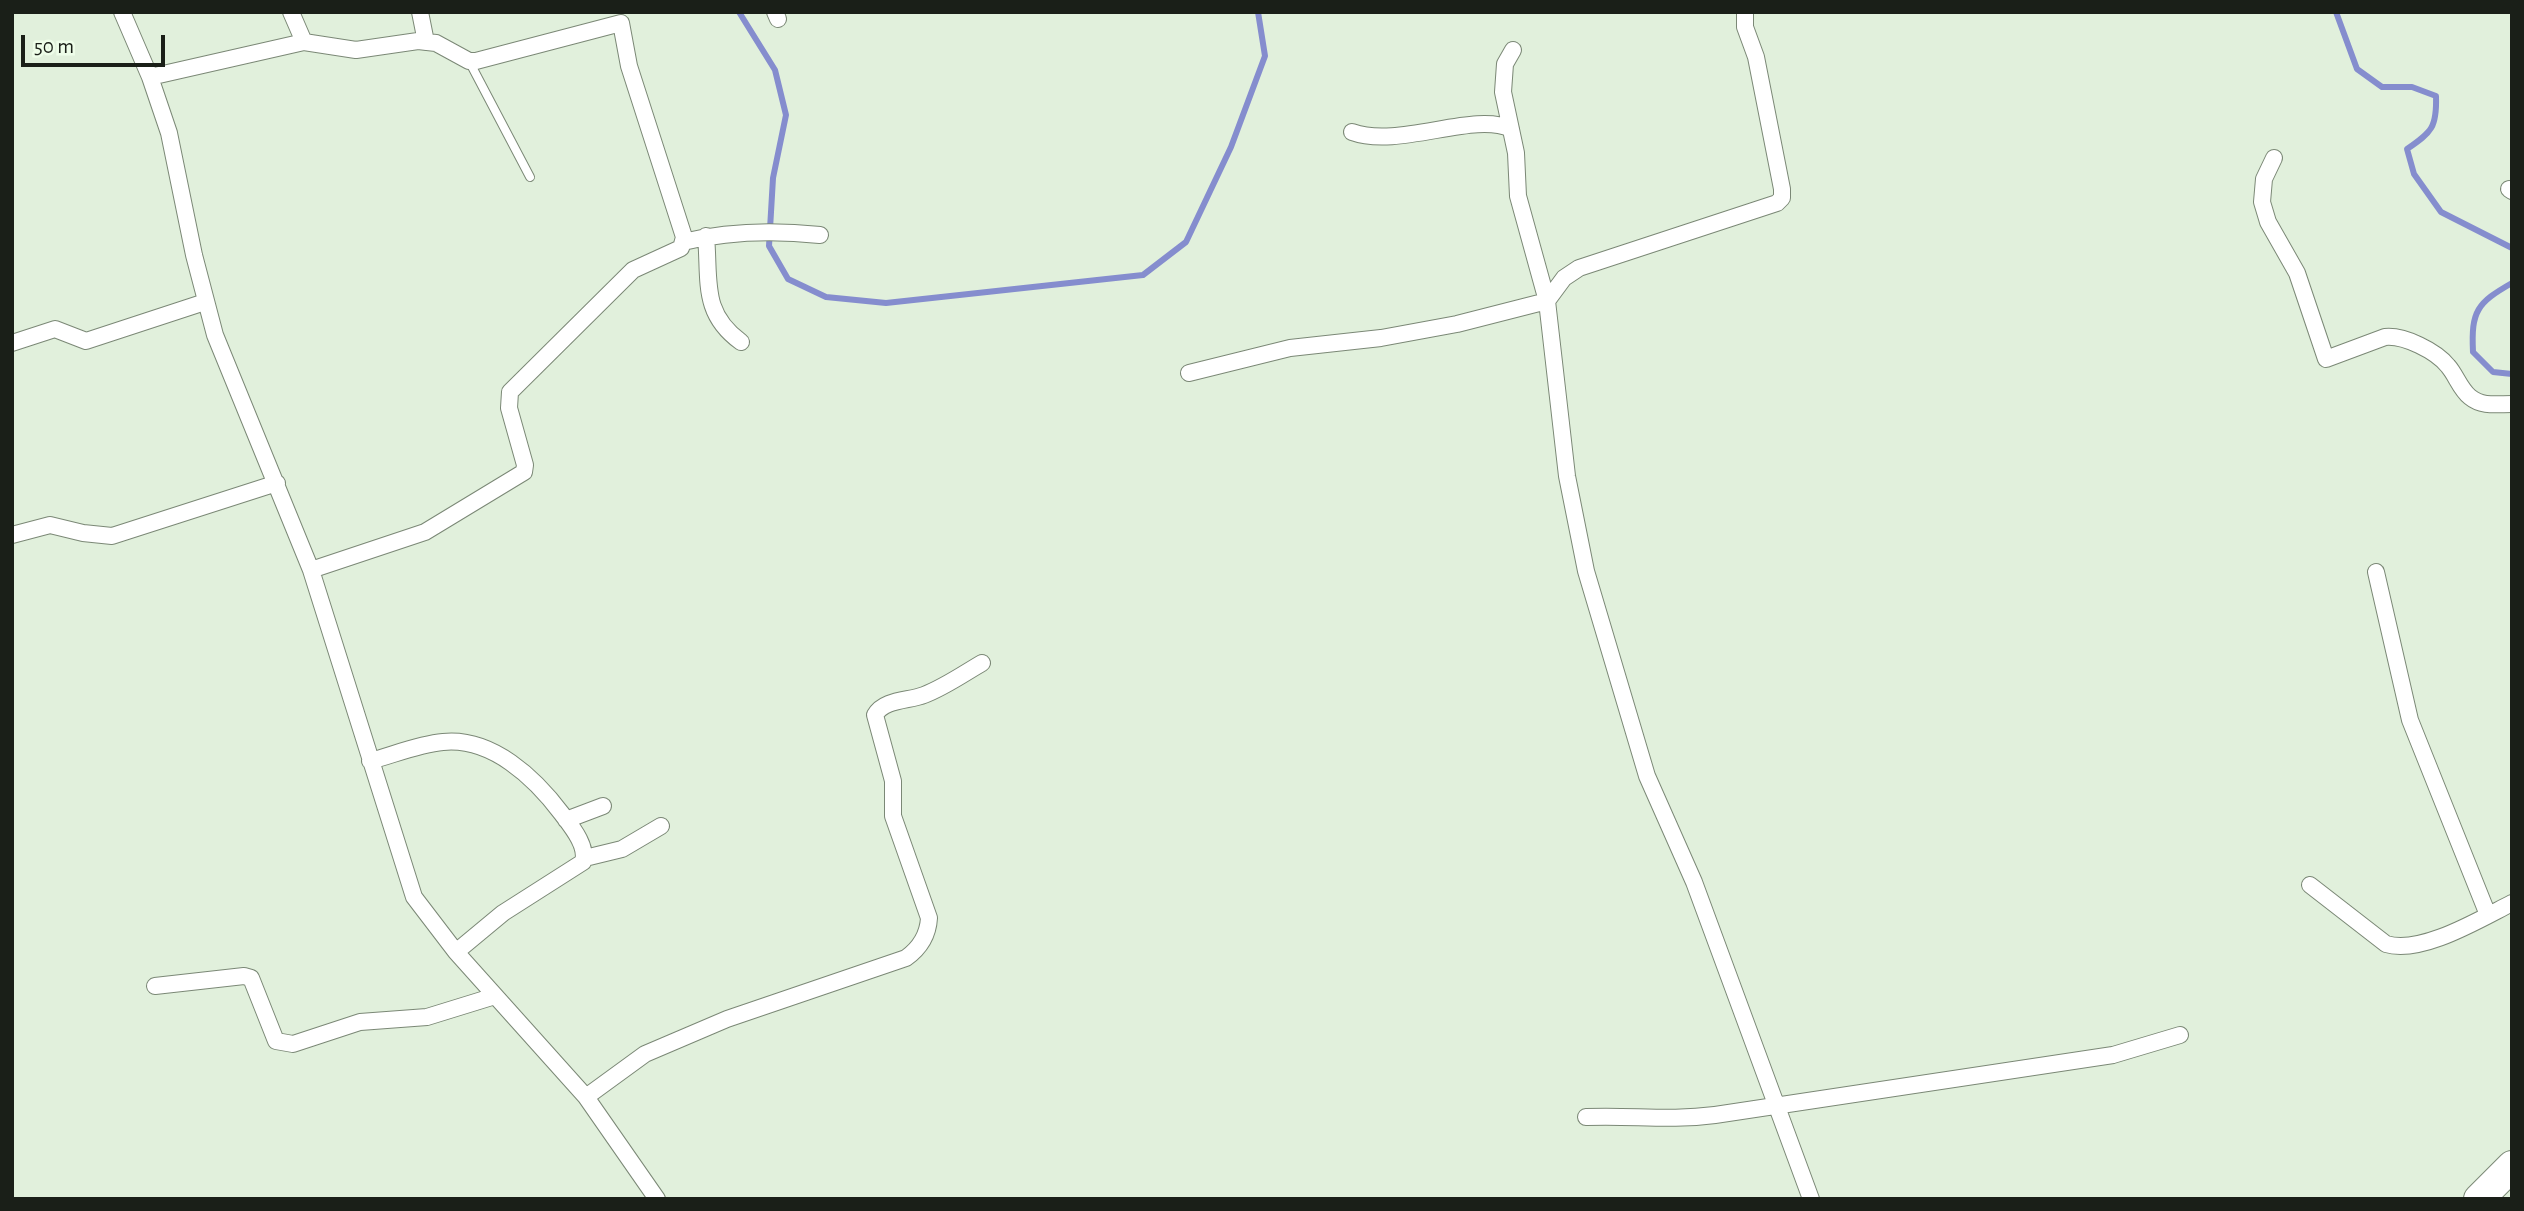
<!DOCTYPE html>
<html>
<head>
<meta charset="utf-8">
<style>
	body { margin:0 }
	#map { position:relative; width:2524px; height:1211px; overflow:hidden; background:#e1f0dc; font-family:"Alegreya Sans",sans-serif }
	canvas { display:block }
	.frame { position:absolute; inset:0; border:14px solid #1a1f18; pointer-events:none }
	.scale { position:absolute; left:21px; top:35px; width:144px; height:32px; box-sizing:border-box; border:4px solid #1a1f18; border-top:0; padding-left:9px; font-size:21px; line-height:24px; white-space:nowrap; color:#1a1f18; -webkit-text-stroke:5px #eefde9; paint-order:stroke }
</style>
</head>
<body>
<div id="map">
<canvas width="2524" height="1211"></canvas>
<div class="frame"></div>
<div class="scale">50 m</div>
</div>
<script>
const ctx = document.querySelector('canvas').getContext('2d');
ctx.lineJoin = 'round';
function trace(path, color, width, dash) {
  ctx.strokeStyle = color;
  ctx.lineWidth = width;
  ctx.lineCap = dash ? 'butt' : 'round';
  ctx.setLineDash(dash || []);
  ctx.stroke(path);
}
trace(new Path2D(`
	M739,12L775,70L786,115L773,178L769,246L788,279L826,297L886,303L1143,275L1186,242L1231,147L1265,56L1258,12
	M2336,12L2357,69L2382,87H2412L2436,96C2437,127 2432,132 2407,149L2414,174L2441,212L2512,248
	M2512,283C2477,303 2471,311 2473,352L2493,372L2512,374`), '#858dce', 6);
const lane = new Path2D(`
	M469,61L530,177`);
const street = new Path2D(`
	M122,12L150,77L169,133L194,255L215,335L311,570L414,897L456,952L586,1097L657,1199
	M291,12L304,42
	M420,12L426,42
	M775,12L778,19
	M1513,50L1505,64L1503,92L1516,153L1518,196L1547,301L1567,476L1586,571L1647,776L1694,882L1811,1199
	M150,77L304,42L356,50L418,41L436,43L469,61H476L621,23L629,66L684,237L681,248L633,270L510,392L509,408L525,465L524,472L425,532L311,570
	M1352,132C1399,149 1474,111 1511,129
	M2274,158L2264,179L2262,202L2268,222L2297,273L2326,359L2385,337C2404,335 2436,351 2448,366C2456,375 2460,389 2470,397C2482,407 2497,404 2512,404
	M2509,189L2512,191
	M706,236C710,281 701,313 741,342
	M683,242C728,231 774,230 820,235
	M12,343L55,329L86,341L205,302
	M1189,373L1290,348L1381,338L1457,324L1547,301L1564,278L1579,268L1777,203L1782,198V189L1756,57L1745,27V12
	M12,535L50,525L83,533L112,536L277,483
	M2376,572L2410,720L2488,915
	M370,761C393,755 419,744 443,742C492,737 535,778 562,814C571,826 588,846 583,862L503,913L456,952
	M566,820L603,806
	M585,858L622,849L661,826
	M2310,885L2386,944C2421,955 2480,919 2512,903
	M155,986L244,976L251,978L276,1041L293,1044L360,1022L427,1017L495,996
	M586,1097L645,1054L727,1019L906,958C920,948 928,935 929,918L893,816V781L875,715C884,699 909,701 924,695C945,687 963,674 982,663
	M1586,1117C1632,1115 1669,1121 1715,1115L2113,1055L2180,1035`);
const highway = new Path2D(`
	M2479,1199L2512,1166`);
trace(lane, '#7b8876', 10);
trace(street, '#7b8876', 18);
trace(highway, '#7b8876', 32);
trace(lane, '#fff', 8);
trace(street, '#fff', 16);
trace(highway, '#fff', 30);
</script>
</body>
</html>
